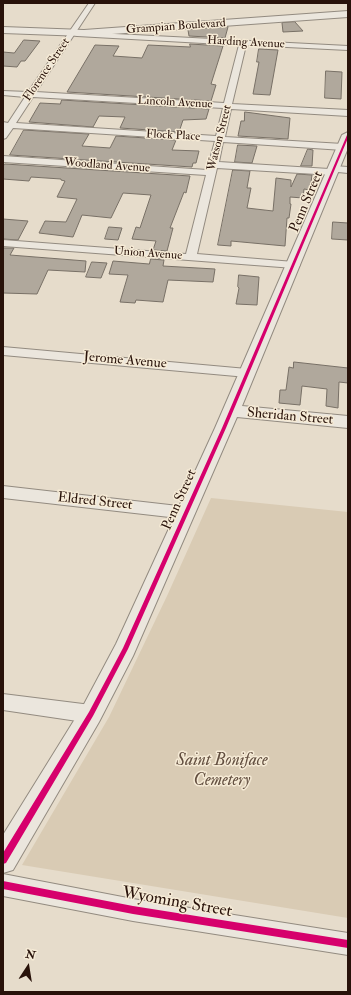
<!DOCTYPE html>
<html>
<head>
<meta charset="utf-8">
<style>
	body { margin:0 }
	#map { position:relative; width:351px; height:995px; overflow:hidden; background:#e6dccb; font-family:"IM FELL Double Pica",serif }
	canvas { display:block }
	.frame { position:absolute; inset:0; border:4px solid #28120a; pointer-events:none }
	.north { position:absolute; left:8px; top:947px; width:40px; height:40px; -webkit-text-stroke:3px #f6ebd6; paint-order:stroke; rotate:12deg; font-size:11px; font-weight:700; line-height:16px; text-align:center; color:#28120a }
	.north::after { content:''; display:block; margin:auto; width:14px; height:18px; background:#28120a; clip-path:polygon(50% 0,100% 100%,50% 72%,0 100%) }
</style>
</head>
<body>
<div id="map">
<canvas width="351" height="995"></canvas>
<div class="frame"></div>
<div class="north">N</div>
</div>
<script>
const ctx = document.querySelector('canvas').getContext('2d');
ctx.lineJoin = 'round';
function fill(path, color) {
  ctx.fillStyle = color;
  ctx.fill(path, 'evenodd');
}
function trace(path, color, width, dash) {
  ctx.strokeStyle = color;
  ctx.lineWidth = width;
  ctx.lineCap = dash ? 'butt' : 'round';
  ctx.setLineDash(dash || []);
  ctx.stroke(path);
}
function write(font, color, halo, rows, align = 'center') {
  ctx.font = font + ' "IM FELL Double Pica",serif';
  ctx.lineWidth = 3;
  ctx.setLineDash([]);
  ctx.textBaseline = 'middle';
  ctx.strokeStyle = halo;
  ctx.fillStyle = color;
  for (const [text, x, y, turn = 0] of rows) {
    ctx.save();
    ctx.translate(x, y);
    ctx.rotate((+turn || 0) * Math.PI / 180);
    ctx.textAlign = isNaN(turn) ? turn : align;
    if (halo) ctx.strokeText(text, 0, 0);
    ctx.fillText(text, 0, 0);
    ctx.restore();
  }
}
fill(new Path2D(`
	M211,498L348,512V918L22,865L109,717L167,596Z`), '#d9cbb4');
const building = new Path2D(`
	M295,22L303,31L283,32L282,23Z
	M228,27L225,38L189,36L188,30Z
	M24,40L40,41L25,61H21L17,67L3,66V52L14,53Z
	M190,44L223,46L211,84L216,85L211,101L67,92L95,45L119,46L113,56L142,58L148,45L190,47Z
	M259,49L278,50L270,95L253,94L259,62H257Z
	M326,71L342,72L341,99L325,98Z
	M62,100L209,109L206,119L183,120L179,132L120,128L125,117L99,116L93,127L29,122L40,103L60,104Z
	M245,112L290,118L288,139L238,136L241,121H244Z
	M24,130L89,134L82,146L110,148L116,136L176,140L172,150L199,151L196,163H193L192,167L10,155Z
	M238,145L257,146L252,163L235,162Z
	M308,149L313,150L312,166H301Z
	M5,164L190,176L186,193L184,192L170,228H173L167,251L153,250L156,241L132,239L136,227L140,228L151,195L123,193L111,218L82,215L73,237L39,233L45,221L66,222L77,199L57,197L65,181L61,180V179L31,177L29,181L3,179V167Z
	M233,170L250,171L247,188H251L247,208L273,211L276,178L291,180V187L297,174L312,175L310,190L304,189L303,198L290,197V204H291L289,218H287L285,246L231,241V246L218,245Z
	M3,219L28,221L18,240L3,239Z
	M333,222L348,223V240L332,239Z
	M109,227L122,228L118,240L105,239Z
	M3,248H14L10,255L86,261L85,272L48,270L37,294L3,293Z
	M151,259L164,260L163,266L215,269L213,282L168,280L163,302L136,300L135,303L120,302L128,275L109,274L113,261L149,264Z
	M92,262L107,263L101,278L86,277Z
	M239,275L259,277L257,305L236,304L239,288L238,287Z
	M294,362L348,368V383L339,382L338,408L326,406L327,389L302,386L300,405L279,403L280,390H286L289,367L293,368Z`);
fill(building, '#b0a89c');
trace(building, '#787066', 1);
const minor = new Path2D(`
	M89,3H95L76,32L348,46V50L246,45L232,104L348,110V116L231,109L225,137L343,144L347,147L343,150L223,142L219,162L329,169L334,166L348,167V173L338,172L333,175L217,168L197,254L294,262L300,265L298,267L294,268L3,246V240L186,254L206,175L3,162V156L207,170L215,141L13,128L6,138L3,139L4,128H3V122L8,123L25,97L3,95V91L28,92ZM74,35L77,36L239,45L224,103L36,92ZM33,97L223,108L216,136L16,123Z
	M3,347L247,369L252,370L253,373L252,376L247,377L3,355Z
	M3,486L187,507L192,509L195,513L192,517L187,519L3,498Z
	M3,694L91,705L98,708L100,714L98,720L91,723L3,710Z
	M3,874L133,899L348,933V955L133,921L3,896Z`);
const tertiary = new Path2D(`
	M348,11V17L84,36L3,33V27L84,30Z
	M348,132V148L242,406L348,416V428L237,417L133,656L99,722L13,870L3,873V835L83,706L116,644L215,428L342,135Z`);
trace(minor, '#938b80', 2);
trace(tertiary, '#938b80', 2);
fill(minor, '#ebe6dd');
fill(tertiary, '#ebe6dd');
fill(new Path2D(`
	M348,134V138L226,428L128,649L93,716L6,863L3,864V853L89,712L123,648L222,428L347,135Z
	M3,881L133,906L348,940V948L133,914L3,889Z`), '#d6006c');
write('12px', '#28120a', '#f6ebd6', [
	["Grampian Boulevard",176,27,-4],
	["Harding Avenue",246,43,3],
	["Florence Street",47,70,-56],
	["Lincoln Avenue",175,103,3],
	["Flock Place",173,136,3],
	["Watson Street",220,138,-76],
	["Woodland Avenue",107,166,4],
	["Union Avenue",148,254,4]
]);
write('14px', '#28120a', '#f6ebd6', [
	["Penn Street",307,202,-67],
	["Jerome Avenue",125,361,5],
	["Sheridan Street",290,417,5],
	["Penn Street",180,500,-66],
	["Eldred Street",95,502,6]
]);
write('italic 17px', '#624e3f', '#f6ebd6', [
	["Saint Boniface",222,761],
	["Cemetery",222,781]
]);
write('17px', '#28120a', '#f6ebd6', [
	["Wyoming Street",177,903,10]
]);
</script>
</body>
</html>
